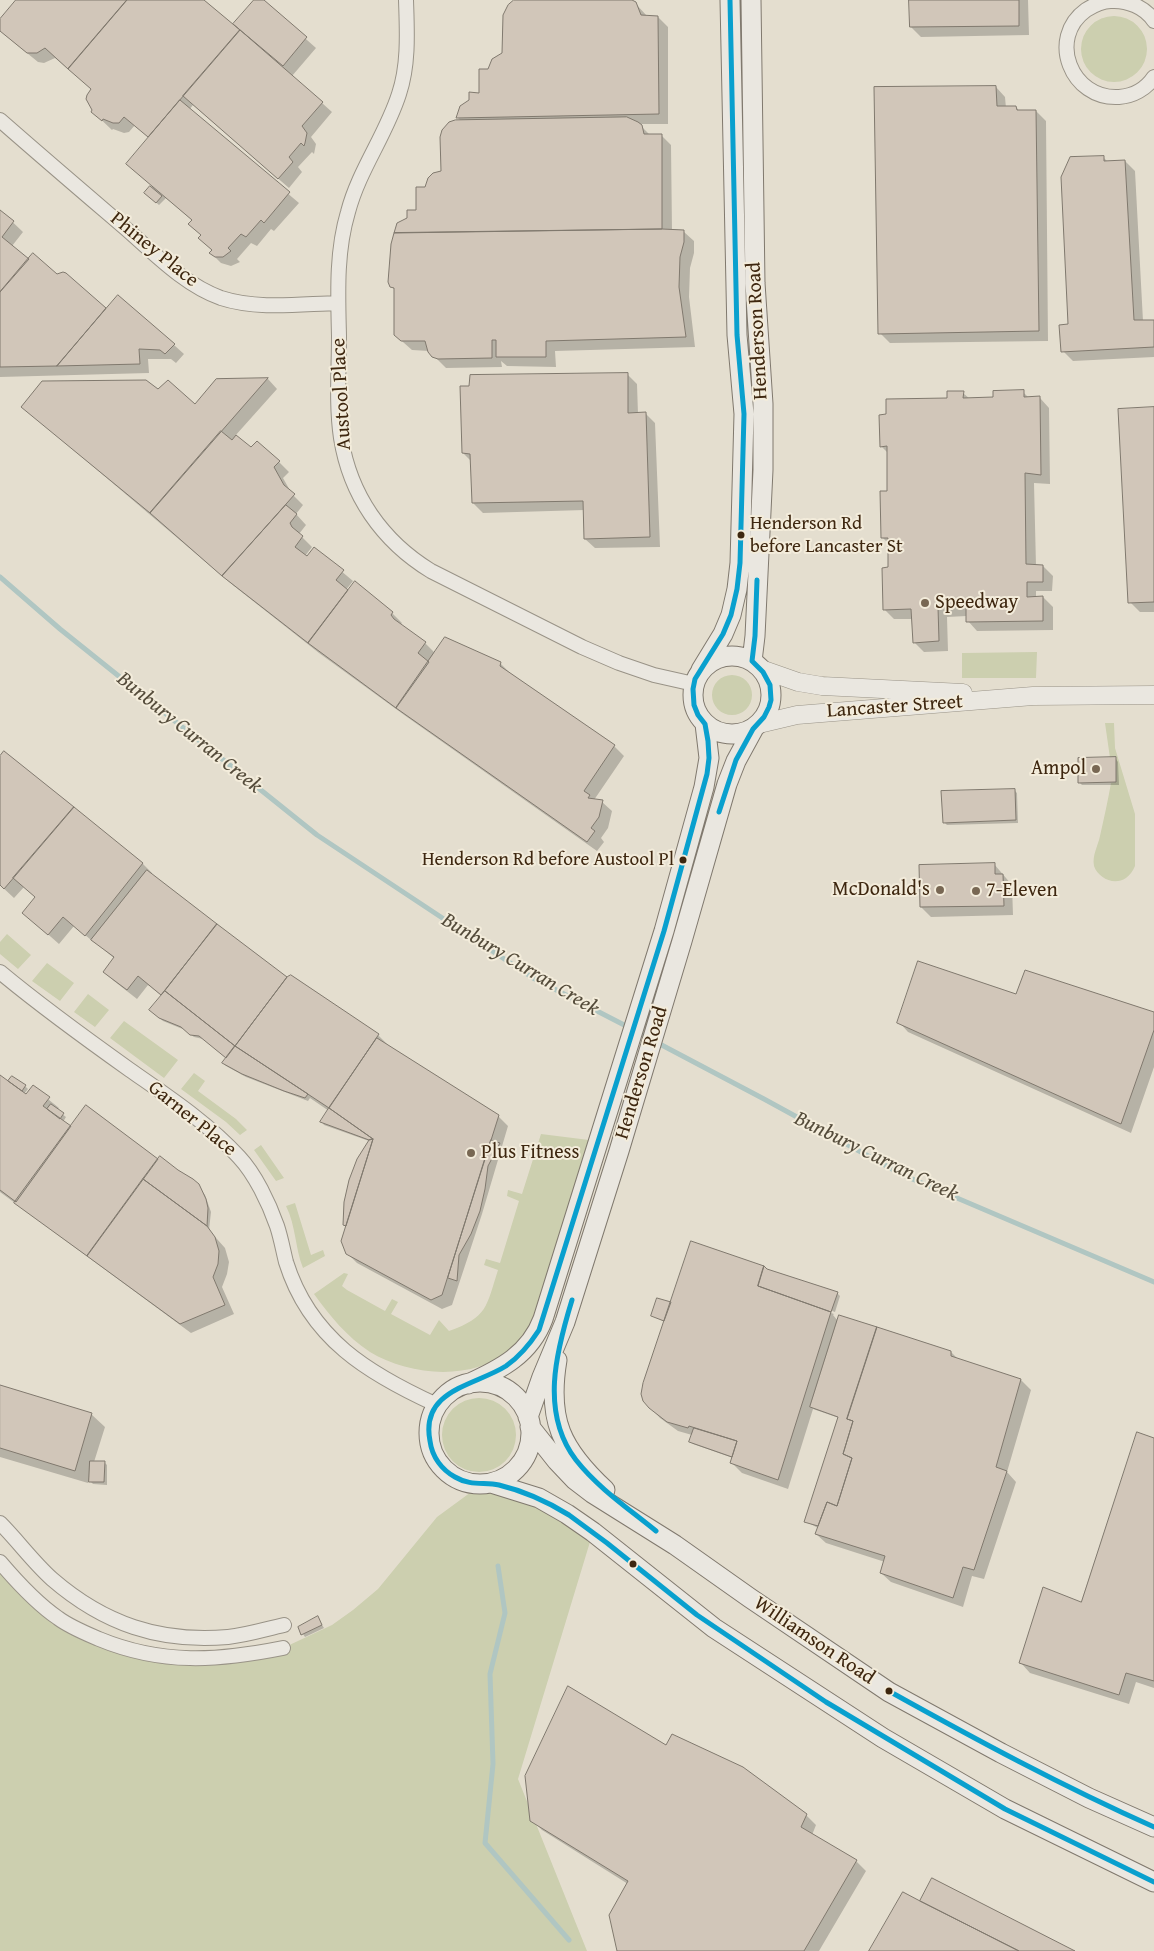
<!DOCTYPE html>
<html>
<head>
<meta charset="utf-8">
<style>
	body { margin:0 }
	canvas { display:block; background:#e4decf }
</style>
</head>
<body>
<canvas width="1154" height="1951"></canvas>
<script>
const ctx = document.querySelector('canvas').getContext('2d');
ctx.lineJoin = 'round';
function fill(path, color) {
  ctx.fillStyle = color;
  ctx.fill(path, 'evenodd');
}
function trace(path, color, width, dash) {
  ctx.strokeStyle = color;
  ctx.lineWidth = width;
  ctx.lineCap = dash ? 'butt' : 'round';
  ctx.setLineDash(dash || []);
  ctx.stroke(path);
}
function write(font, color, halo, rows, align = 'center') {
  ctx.font = font + ' "Gentium Book Plus",serif';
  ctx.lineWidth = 4;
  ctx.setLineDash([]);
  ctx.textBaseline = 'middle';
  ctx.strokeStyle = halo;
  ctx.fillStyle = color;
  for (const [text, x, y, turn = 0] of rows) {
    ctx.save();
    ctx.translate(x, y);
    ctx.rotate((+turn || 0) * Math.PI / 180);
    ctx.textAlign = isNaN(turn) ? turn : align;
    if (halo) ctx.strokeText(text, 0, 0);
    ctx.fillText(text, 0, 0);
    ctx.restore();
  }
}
fill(new Path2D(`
	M1081 49a33 33 0 1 1 66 0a33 33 0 1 1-66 0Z
	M1037,652L1036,678H962V653Z
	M712 695a20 20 0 1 1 40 0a20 20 0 1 1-40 0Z
	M1105,723H1114L1115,748L1135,814V866C1133,871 1130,875 1126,878C1114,886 1098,878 1094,866C1092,855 1098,846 1100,836C1104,818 1108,800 1111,783L1116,782V758H1110Z
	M7,934L31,955L18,969L0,954V942Z
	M47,963L74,983L60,1001L32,981Z
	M88,994L109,1010L95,1027L74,1012Z
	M124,1021L178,1060L164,1078L110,1038Z
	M194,1073L205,1081L198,1091L236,1119L247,1130L240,1135L226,1122L181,1089Z
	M541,1134L589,1140L532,1322C526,1332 520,1341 511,1349C473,1382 410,1376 370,1352C347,1337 330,1316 314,1294L344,1273L348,1274L342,1286L347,1290L385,1311L392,1299L398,1302L391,1314L430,1335L439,1320L449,1331C488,1317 486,1307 498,1270L484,1265L486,1259L500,1263L519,1201L507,1196L508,1190L522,1194Z
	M261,1145L284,1178L276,1181L254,1150Z
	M295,1203L311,1255L323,1250L325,1256L303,1268C295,1248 296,1226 286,1206Z
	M442 1435a37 37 0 1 1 74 0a37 37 0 1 1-74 0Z
	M491,1483L593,1532L518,1779L587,1951H0V1562L56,1616L148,1655L283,1648L332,1625L353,1610L378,1589L437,1517L482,1484Z`), '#cccfaf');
fill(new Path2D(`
	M18,0H203L233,26L255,0H262L316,48L292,76L332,112L311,137L316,144L314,154L312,152L298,167L302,172L289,188L193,105L189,110L299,203L274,231L271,229L257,246L251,243L237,259L240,262L231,266L221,263L211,253L213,251L200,238L202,236L193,221L166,198L159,205L145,193L152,186L149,138L135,125L129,132L124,133L113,129L112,130L93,112V90L55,58L44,63L38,62L0,31V21Z
	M517,0H629L635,3L647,16L658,17L668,27V124H639L650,135H661L671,145L672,231L684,232L694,241V253L690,268L689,297L695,347L555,351L556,367L507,366L501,361L502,367L446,368L429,351L412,350L395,335V290L390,285L408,219L418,211L426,188L442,172L461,121L457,117L481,94L488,70L504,53Z
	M910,0H1028L1029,35L921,37L911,27Z
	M996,87L1005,97L1006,108L1016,107L1020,112L1036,111L1046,121L1048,341L890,343L880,333Z
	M1103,157L1108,162L1125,161L1135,171L1143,321H1154V357L1073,361L1063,351Z
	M0,210L23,232L12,246L29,260L57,275L64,273L107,310L174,345L184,354L176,363L171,359H148L149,373L0,377Z
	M627,374L637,384L638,414H646L655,423L660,547L595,548L585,539V510L483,513L473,503L472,462L463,453L470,387Z
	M268,379L277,389L235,436L252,449L279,462L289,472L283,478L292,494L303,505L296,514L306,525L299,534L312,547L305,556L307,558L315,549L353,581L346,590L392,613L402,623L400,625L425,643L436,654L500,663L510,673L614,746L624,756L594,800L602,802L612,811L608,828L601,838L604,842L597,851L407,717L319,653L234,586L23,407L158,391L195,406L217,380Z
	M1023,392L1029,398H1040L1049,408L1050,484L1034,483L1036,566H1043L1053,576L1052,591H1036V598L1043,597L1053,607V630L977,631L968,621L967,616L947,617L948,651L924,652L914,642L913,619H894L884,609L889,569V544L883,538L888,492V453L881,446L948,399L963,393L970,399H994Z
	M1154,408V612H1140L1130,602Z
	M0,757L143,864L152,873L151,875L287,978L378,1035L388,1045L498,1116L508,1126L482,1214L452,1305L442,1309L357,1263L347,1253V1227L344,1225L369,1141L324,1125L322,1122L329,1111L310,1098L308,1101L246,1077L226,1066L223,1063L227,1058L203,1039L194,1037L185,1030L163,1021L153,1013L162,996L148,985L137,999L114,981L104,972L115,959L96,943V944L74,926L59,944L34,922L36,898L24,887L14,898L0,885Z
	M1116,759L1118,762L1119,785H1082L1079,782Z
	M1014,790L1017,793L1018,823L947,825L944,822Z
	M994,864L1012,885L1013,915L931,917L921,907Z
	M1017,996L1154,1013V1067L1131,1133L908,1032L899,1022Z
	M0,1077L13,1086H25L28,1089L24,1094L26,1096L33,1087L59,1108L57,1110L66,1117L63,1122L71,1128L158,1161L196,1183L205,1195L211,1212L209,1230L225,1248L229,1262L227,1274L222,1287L234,1314L191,1333L0,1192Z
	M766,1270L837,1293L840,1296L835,1312L769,1289V1291L834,1314L833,1315L838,1321L951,1352L958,1359L1021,1380L1031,1390L1007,1472L1016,1482L984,1579L972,1576L963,1607L891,1582L881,1573L885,1562L826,1543L816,1534L818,1528L805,1521L839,1418L813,1409L788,1489L742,1473L732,1463L733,1458L693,1444L690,1442L692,1435L678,1431L660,1418L650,1407L665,1322L653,1316L672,1303Z
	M0,1386L91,1414L105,1427L94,1462L105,1463L107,1465V1485L93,1484L89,1480L88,1483L0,1457Z
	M1154,1439V1688L1136,1682L1129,1704L1030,1673L1021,1663L1082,1603Z
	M318,1618L324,1628L305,1637L303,1634Z
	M666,1747L806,1815L816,1825L812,1835L856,1861L866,1871L819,1951H618L628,1884L542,1830L532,1820Z`), '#0003');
trace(new Path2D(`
	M0,577L60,629L317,835L533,978L630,1028
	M637,1032L764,1099L903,1175L1154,1282
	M498,1566L505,1613L490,1674L493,1764L485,1843L569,1940`), '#b0c6c2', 5);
const building = new Path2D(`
	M16,0H127L68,69L45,48L37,53H27L0,31V19Z
	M127,0H204L240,30L148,137L124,117L119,123H113L103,119L102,121L91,112L92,110L86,99L87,95L91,89L68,69Z
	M254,0H264L307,37L283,66L233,24Z
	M514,0H632L636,2L641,15L658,16L659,114L456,118L460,106L469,100V92L479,93V69H488L492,59L502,53L503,15L508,5Z
	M909,0H1019V26L910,27Z
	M240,30L323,102L302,126L307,133L305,143L304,146L301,143L289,157L293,162L278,179L183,96Z
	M996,86L997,106H1016L1017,110H1036L1039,331L878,334L874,87Z
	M180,100L290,192L264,223L261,220L246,237L241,234L228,248L231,251L223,257H215L209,253L212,250L198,238L201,235L188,224L192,220L126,164Z
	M627,117L638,122L642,125L644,134H662V229L394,233L397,223L407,218V210H416V187H425L428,178L433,173L441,171L440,137L442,130L449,122L455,120Z
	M1104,156V161L1125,160L1134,320H1154V347L1061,352L1059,325L1068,324L1061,177L1070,157Z
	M150,186L162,196L156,203L144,193Z
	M0,210L14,221L2,237L29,259L0,292Z
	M662,229L684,230V242L680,257L679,287L686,337L546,341V357H496V340H492V358L438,359L432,357L428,352L425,341H401L394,335V288L390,287L388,282L391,244L394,233Z
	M33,253L57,274L63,272L66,273L106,308L57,366L0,367V292Z
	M118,295L175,344L165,354L160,350L139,349L140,364L57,366Z
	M628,373V413L646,412L650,537L584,539L583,501L472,503L470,454L462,453L460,386H469L470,375Z
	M268,378L150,513L21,407L42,381L146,380L158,389L168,380L195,404L216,379Z
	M1024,390V397L1040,396L1041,475L1025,473L1026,564L1043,565V582H1027V597L1043,596V621L966,622V607H938L939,641L913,643L911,609L883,610L882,568L888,567V538H881L880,491H887V446L880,447L879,415L886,414V399L947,398V391H964L963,398L993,397V391Z
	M1154,407V602L1128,603L1118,409Z
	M221,431L232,440L236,435L251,447L257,441L280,461L274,467L284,485L295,494L222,576L150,513Z
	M286,505L297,514L290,523L292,527L303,536L295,547L307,556L314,547L344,570L336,580L348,590L308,643L222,576Z
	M355,581L393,612L391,615L394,619L426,642L418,653L429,662L396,708L308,643Z
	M445,637L501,662L500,666L615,745L584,791L590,795L588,798L603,800L599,817L591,828L595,831L587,842L396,708Z
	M4,751L74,807L4,889L0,885V756Z
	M1116,757V782L1078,783V758Z
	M1015,789L1016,820L943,823L941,791Z
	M74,807L143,863L85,936L63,917L48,935L22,913L35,897L13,878Z
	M995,863V874H1003L1004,906L920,907L919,865Z
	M147,870L217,924L161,995L138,976L127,990L103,972L114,957L91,940Z
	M217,924L287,977L235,1046L165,991Z
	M918,961L1016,994L1025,970L1154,1012V1030L1121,1124L897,1023Z
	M291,975L379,1034L329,1108L235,1046L287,977Z
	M165,991L235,1046L226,1058L199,1036L190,1035L181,1027L159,1018L149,1010Z
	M377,1038L499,1115L442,1295L431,1300L346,1254L341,1241L373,1139L329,1108Z
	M235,1046L308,1094L305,1098L284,1091L242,1074L222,1063Z
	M0,1075L26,1094L33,1085L50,1097L43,1106L71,1126L16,1202L0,1190Z
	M12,1076L26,1085L22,1091L8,1081Z
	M51,1104L64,1113L60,1119L47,1109Z
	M86,1105L158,1159L87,1256L14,1203Z
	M329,1108L373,1139L369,1140L320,1122Z
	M373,1139L346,1226L343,1225L344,1202L349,1180L357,1159L369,1140Z
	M491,1140L500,1143L488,1166L485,1189L480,1211L471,1234L459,1255L457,1281L448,1278Z
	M160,1156L178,1170L193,1179L199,1184L206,1199L208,1208L207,1226L143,1179Z
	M143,1179L207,1226L215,1237L219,1251L218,1264L213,1277L225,1305L180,1324L87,1256Z
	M691,1241L764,1266L758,1286L831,1312L778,1480L730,1463L737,1441L689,1426L688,1428L667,1422L649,1408L643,1401L641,1394L643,1383Z
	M764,1266L767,1269L838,1292L831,1312L758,1286Z
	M657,1298L671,1302L664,1321L651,1316Z
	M839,1315L877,1327L847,1419L853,1421L843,1454L852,1458L837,1506L827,1502L818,1526L804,1522L838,1417L810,1407Z
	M877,1327L951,1351V1356L1021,1379L996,1467L1007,1471L974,1570L963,1567L953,1598L880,1573L885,1556L815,1534L827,1502L837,1506L852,1458L843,1454L853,1421L847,1419Z
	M0,1385L92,1413L75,1471L0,1448Z
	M694,1428L737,1441L732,1457L689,1442Z
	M1137,1432L1154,1438V1681L1126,1673L1119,1695L1019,1663L1043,1587L1081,1602Z
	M90,1461H105L104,1482H89Z
	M318,1616L322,1625L301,1635L298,1627Z
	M568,1686L666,1745L672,1734L743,1767L807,1814L801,1827L857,1860L804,1951H617L609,1915L628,1881L530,1821L525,1776Z
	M932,1878L1075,1951H1019L920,1901Z
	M903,1892L920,1901L1019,1951H869Z`);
fill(building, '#d1c6b9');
trace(building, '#80796e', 1);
const minor = new Path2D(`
	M406,0C407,31 409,64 399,94C386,135 359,170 348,212C336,252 338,294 339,336C339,369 336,405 341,438C350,495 382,541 431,571L582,647L619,663L654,675L694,684
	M1154,21C1145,7 1127,0 1111,1C1102,1 1094,5 1086,10C1047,38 1071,100 1119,97C1133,96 1146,89 1154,77
	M0,120C41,156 82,191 124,227C153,252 184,285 221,298C258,310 300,304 338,303
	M0,972C42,1007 85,1038 130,1070C167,1096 207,1122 239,1157C255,1174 269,1203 277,1226C281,1238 283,1250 286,1262C310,1339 369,1374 437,1405
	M0,1523C18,1541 33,1562 52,1579C104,1624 160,1643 228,1637C247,1635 266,1629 284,1625
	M0,1562C17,1582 36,1603 58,1618C70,1627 85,1633 99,1639C162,1665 218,1661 283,1648`);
const tertiary = new Path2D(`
	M761,669L798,682L822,686L963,693
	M759,724L797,715L1033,696L1154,695`);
const secondary = new Path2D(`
	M751,0L755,283L763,404V470L755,636L752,661
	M693 695a39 39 0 1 1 78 0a39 39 0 1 1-78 0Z
	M701,670L723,634L731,615L737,589L740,563L744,414L737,335L730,0
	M557,1360C547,1420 561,1449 605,1490
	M429 1433a51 51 0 1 1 102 0a51 51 0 1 1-102 0Z
	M468,1384C501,1369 530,1354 543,1319L664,931L704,787L709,758L705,724
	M528,1417L542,1377L565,1322L619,1151L682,941L727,784L736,761L754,728
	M530,1427L557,1461L575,1480L592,1493L675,1545L750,1598L889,1692L1001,1753L1089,1798L1154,1827
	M491,1483L539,1498L567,1514L593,1532L714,1628L883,1738L1005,1809L1154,1882`);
trace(minor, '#999387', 16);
trace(tertiary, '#999387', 19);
trace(secondary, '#80796e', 21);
trace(minor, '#eae7e0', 14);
trace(tertiary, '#eae7e0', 18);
trace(secondary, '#eae7e0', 19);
trace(new Path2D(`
	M730,0L737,335L744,414L740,563L737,589L731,615L723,634L695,679L693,689L694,705L698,715L705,724L708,741L709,758L707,774L664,931L539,1330C530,1344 519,1357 506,1366C474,1386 420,1390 430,1441C432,1457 442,1470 455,1477C470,1486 484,1482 499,1485C524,1491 548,1502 569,1515L607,1543L697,1615L826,1702L1005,1809L1154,1882
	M719,812L736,760L753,729L764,717L769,707L771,700L770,685L763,672L752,661L755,636L757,580
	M572,1300C556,1352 540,1413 576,1460C598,1488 629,1509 656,1531
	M887,1690C975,1739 1062,1786 1154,1827`), '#09a0ce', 5);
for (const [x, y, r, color] of [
	[741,535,4.5,"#3e2710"],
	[925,603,5,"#786753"],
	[1096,769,5,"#786753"],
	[683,860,4.5,"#3e2710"],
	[940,890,5,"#786753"],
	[976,891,5,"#786753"],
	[471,1153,5,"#786753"],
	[633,1564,4.5,"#3e2710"],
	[889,1691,4.5,"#3e2710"]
]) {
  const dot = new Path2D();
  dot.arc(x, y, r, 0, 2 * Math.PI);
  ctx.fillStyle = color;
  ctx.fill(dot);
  trace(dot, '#f3ecdb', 2);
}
write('19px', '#3e2710', '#f3ecdb', [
	["Henderson Rd",750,524],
	["before Lancaster St",750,547],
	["Henderson Rd before Austool Pl",674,860,"right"]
], 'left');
write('20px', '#3e2710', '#f3ecdb', [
	["Phiney Place",154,250,39],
	["Henderson Road",758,331,-93],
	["Austool Place",342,394,-93],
	["Lancaster Street",895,707,-4],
	["Henderson Road",642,1073,-73],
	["Garner Place",192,1119,39],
	["Williamson Road",814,1641,34]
]);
write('20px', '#3e2710', '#f3ecdb', [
	["Speedway",935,603],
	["Ampol",1086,769,"right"],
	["McDonald's",930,890,"right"],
	["7-Eleven",986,891],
	["Plus Fitness",481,1153]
], 'left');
write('italic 21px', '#554c3b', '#f3ecdb', [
	["Bunbury Curran Creek",189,733,39],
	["Bunbury Curran Creek",520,965,31],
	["Bunbury Curran Creek",876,1157,26]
]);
</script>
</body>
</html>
